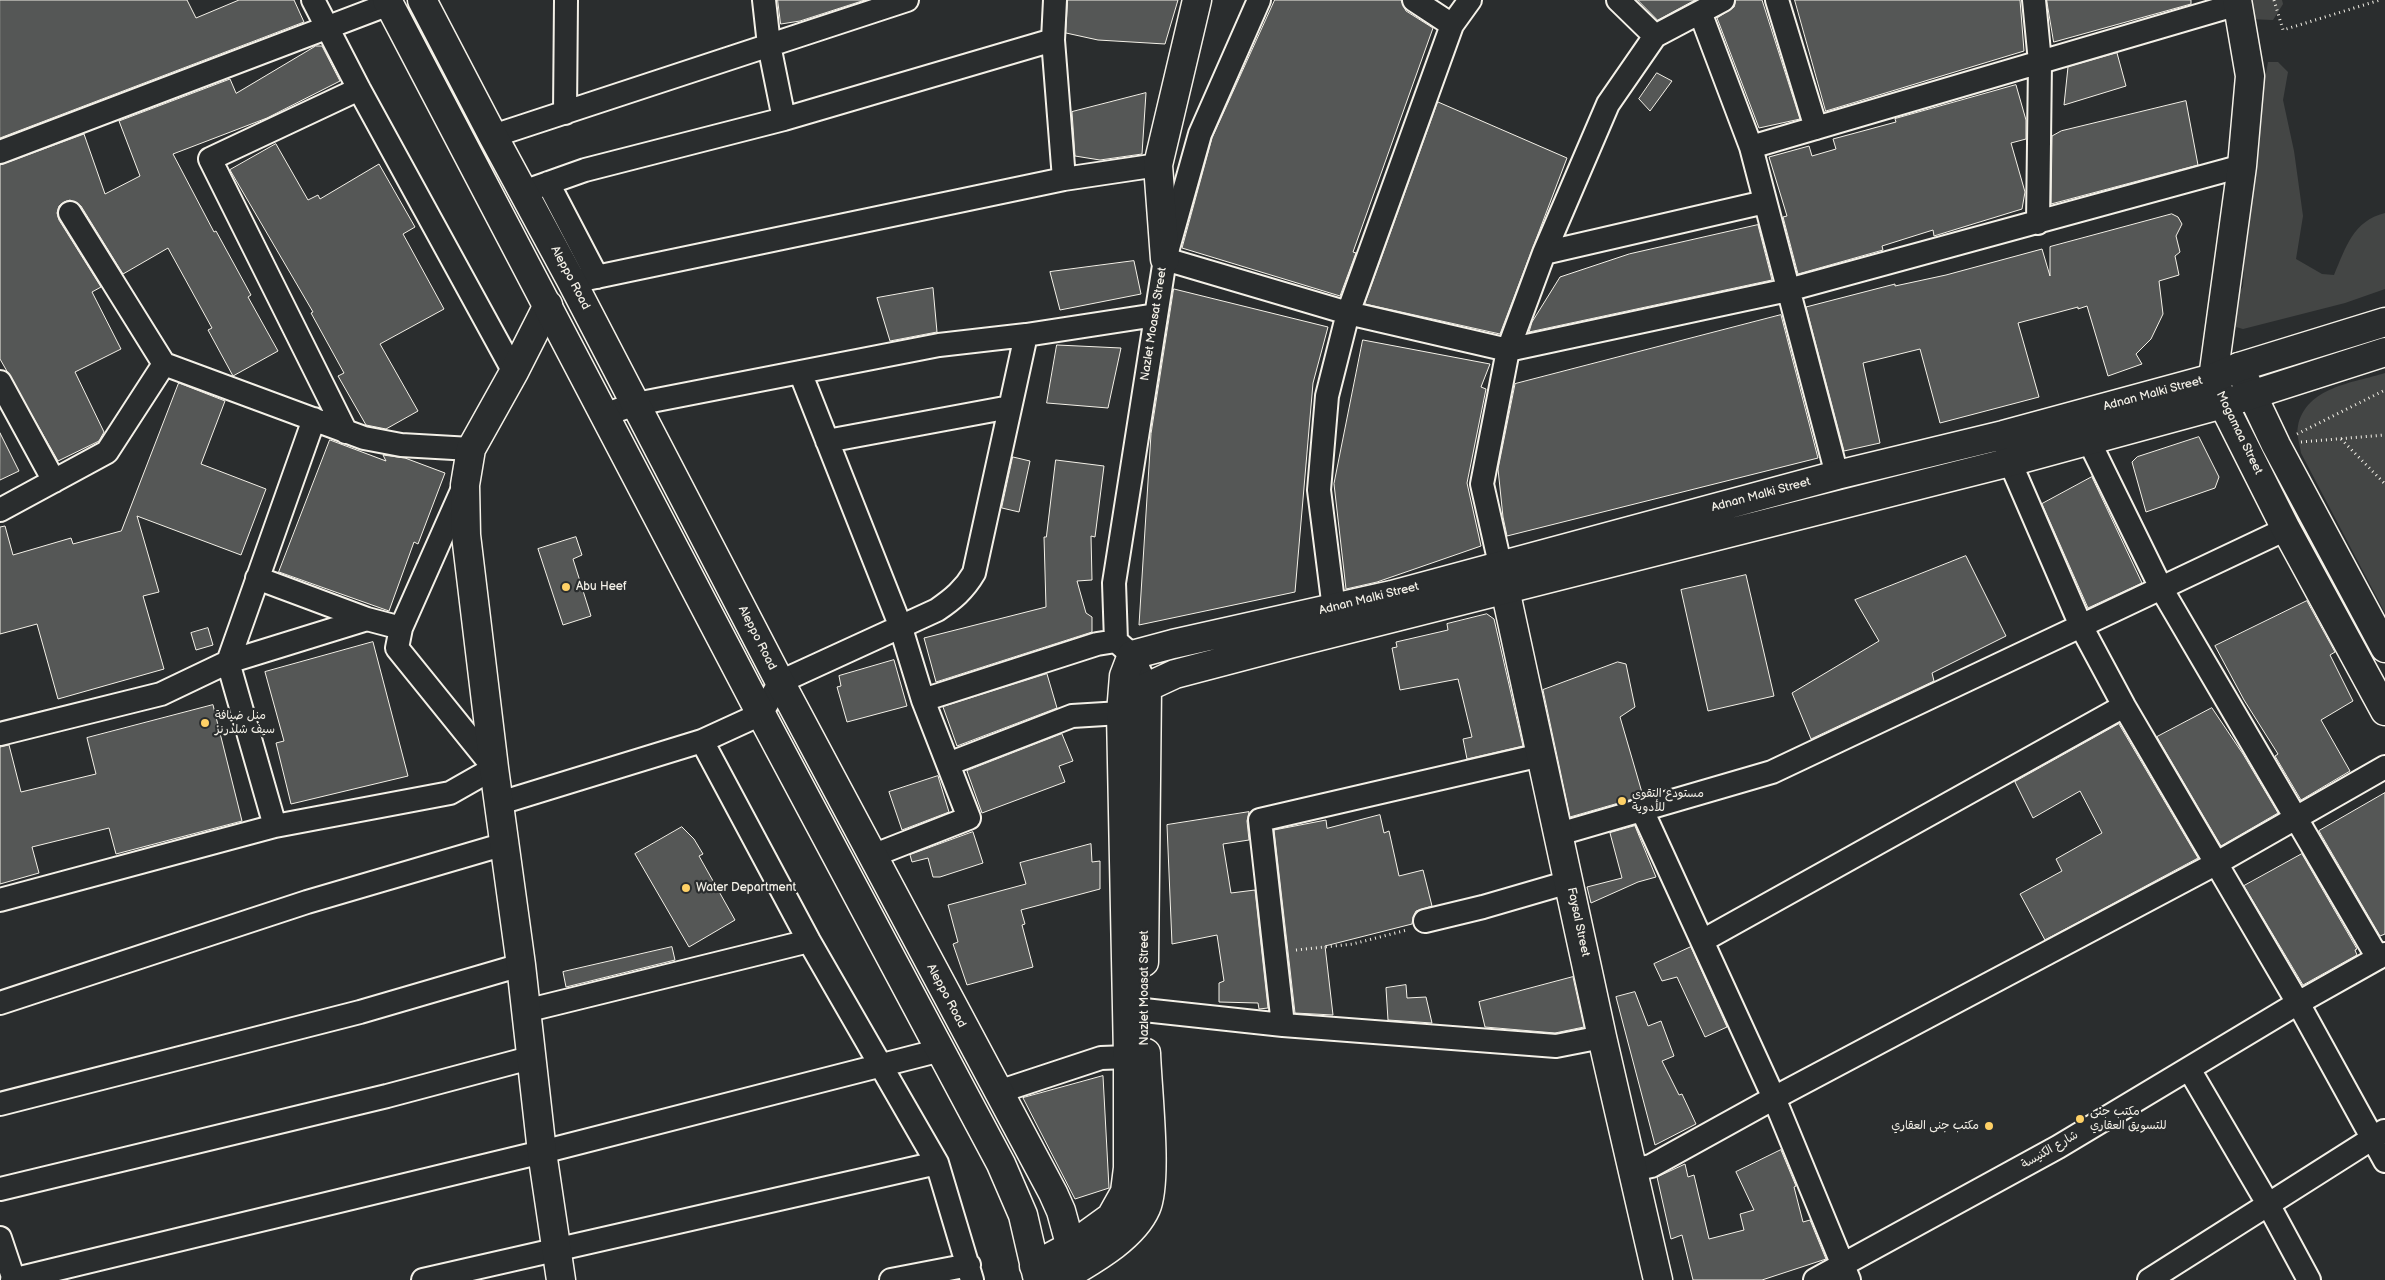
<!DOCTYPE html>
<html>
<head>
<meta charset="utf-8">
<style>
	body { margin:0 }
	canvas { display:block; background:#2a2d2e }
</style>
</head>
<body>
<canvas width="2385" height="1280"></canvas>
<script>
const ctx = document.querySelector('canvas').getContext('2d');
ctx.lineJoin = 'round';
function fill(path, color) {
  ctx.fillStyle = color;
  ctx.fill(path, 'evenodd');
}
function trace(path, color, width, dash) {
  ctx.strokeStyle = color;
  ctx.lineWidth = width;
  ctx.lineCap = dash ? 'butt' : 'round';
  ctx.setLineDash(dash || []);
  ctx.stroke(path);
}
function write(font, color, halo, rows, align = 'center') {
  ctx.font = font + ' "Balsamiq Sans","Playpen Sans Arabic",sans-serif';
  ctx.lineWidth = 4.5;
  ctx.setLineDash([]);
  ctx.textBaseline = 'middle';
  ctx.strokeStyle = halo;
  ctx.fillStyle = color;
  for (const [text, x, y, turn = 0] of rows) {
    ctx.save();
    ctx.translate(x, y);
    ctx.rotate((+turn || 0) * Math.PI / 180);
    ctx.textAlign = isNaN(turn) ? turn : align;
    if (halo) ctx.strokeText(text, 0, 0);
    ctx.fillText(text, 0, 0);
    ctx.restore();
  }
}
fill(new Path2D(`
	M2244,0H2282L2283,4L2273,20L2249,19Z
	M2268,62H2278L2288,72L2283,100L2294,151L2303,216L2296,259L2322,274L2334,275C2346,247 2353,221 2385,213V289L2345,303L2243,329L2236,327L2230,317L2234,302L2243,286L2245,244L2256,172L2260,107Z
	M2385,373V613L2301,453C2300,445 2296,434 2298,426C2306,387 2353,383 2385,373Z`), '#444645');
const building = new Path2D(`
	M0,0H187L196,18L239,0H294L304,22L0,138Z
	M778,0H865L800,21L781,24Z
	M1068,0H1178L1165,44L1098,40L1066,33Z
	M1275,0H1401L1406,11L1433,28L1353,252L1356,253L1340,296L1182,248L1212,138Z
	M1638,0H1695L1658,20Z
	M1736,0H1762L1800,119L1759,128L1717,18L1734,7Z
	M1795,0H2020L2024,51L1826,111Z
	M2047,0H2191V4L2054,42Z
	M316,46H322L340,81L267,118L173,154L214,232L216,231L251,295L248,297L278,351L233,376L208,330L212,328L168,248L123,274L81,206L70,200L64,202L59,206L57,213L59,220L101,287L92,292L121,349L75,372L104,432L99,441L58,461L0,359V165L84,134L105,194L140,176L119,121L230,79L236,93Z
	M2117,53L2126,86L2064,105L2068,67Z
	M1657,73L1672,81L1650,111L1639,99Z
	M2016,85L2026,120V139L2011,143L2025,192L2022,209L1934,236L1933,230L1882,246L1883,250L1798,274L1783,217L1787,216L1769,157L1809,146L1812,156L1836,149L1833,139L1896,122L1895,119Z
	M1146,93L1142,154L1100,160L1075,156L1072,112Z
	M2186,101L2198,165L2051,204L2052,136L2061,131Z
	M1438,102L1567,158L1500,334L1365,304Z
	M276,144L308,200L318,195L320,199L379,164L415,227L403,234L444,309L380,344L418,411L386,429L366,425L338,376L344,373L311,313L313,312L230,170Z
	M2172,214L2178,217L2182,224L2176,236L2180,252L2175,256L2179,275L2159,281L2163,314L2151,339L2136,354L2142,364L2108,376L2087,306L2078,309V307L2018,323L2039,397L1940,423L1920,349L1863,363L1880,443L1844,451L1806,307L1895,284V286L1946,275L2042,249L2050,276V247Z
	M1758,225L1772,280L1529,332L1532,322L1560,277L1629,254Z
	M1134,261L1141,294L1060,310L1050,272Z
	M933,288L937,332L890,341L877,298Z
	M1174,289L1328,327L1313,383L1295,592L1139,625L1151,434Z
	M1781,315L1818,458L1507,536L1503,517L1498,469L1515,384Z
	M1363,340L1490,364L1481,387L1486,389L1467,483L1481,546L1377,582L1346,589L1334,484Z
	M1057,345L1121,348L1108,408L1047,403Z
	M179,383L225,401L201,464L266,489L241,555L137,516L159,592L143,596L164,669L58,699L37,624L0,634V527L5,526L13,555L71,538L73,544L121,531Z
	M0,433L19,471L0,480Z
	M2199,437L2219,477L2215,488L2146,512L2132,462L2137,457Z
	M330,440L386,461L383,455L405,458L445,473L418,544L414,542L389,611L279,572Z
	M1013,457L1030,461L1019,512L1002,508Z
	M1056,460L1104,466L1095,537L1091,536L1092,580L1077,581L1086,613L1092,617V632L936,682L924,638L1046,607L1044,537H1046Z
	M2092,477L2142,583L2088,608L2042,504Z
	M576,537L582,555L573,559L591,616L563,625L538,549Z
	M1966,556L2006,636L1932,673L1934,681L1811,739L1792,693L1879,641L1855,600Z
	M1746,575L1774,696L1708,711L1681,590Z
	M2307,601L2335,652L2330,655L2353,701L2321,720L2350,771L2301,800L2275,756L2278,754L2244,700L2215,646Z
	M1487,614L1494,619L1523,746L1467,759L1463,739L1472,737L1458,679L1400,690L1392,648L1397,647L1396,642L1448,630L1447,624Z
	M208,628L213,645L196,650L191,633Z
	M373,642L408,776L291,804L276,743L284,741L265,672Z
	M894,660L907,706L847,722L837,687L841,686L839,676Z
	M1618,662L1626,664L1635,707L1620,717L1643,796L1570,817L1543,690Z
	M1047,674L1057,708L957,746L943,707Z
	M213,705L242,821L116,854L109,828L32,847L39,873L0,884V747L9,745L21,792L96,774L87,738Z
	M2212,708L2243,754L2278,813L2221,846L2157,737Z
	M2119,724L2198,858L2045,940L2020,894L2062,871L2056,859L2102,833L2080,791L2033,818L2015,782Z
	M1062,734L1073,761L1059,766L1065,782L982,813L967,771Z
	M938,776L949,812L902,830L889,792Z
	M2385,793V934L2380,936L2319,831Z
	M1249,812L1247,821L1249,840L1223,844L1231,893L1255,890L1268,1008L1259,1009L1258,1003L1219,1002V983L1224,981L1217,935L1172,944L1167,825Z
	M1380,815L1384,833L1389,831L1399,876L1423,870L1432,906L1416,911L1413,917L1412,924L1325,946L1333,1015L1295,1013L1274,830L1326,820L1327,828Z
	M1635,826L1656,877L1638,882L1591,903L1587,887L1622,878L1610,833Z
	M682,827L694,839L703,854L699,856L735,920L689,947L635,854Z
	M973,832L983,863L940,877H933L928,858L912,862L910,855Z
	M1091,844L1092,862L1100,861V889L1021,910L1025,924L1022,925L1033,967L967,985L953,944L958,942L948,905L1026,884L1020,863Z
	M2302,854L2357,949L2355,950L2357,955L2303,985L2244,886Z
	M672,947L675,960L566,987L563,972Z
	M1691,947L1727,1027L1705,1037L1677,977L1662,981L1654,964Z
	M1573,977L1584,1027L1555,1033L1485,1027L1479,1002Z
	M1406,985L1407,998L1426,997L1432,1023L1388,1020L1386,988Z
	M1635,992L1648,1026L1661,1021L1674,1056L1662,1061L1679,1095L1682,1094L1696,1124L1655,1145L1616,997Z
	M1103,1076L1109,1188L1075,1199L1023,1098Z
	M1781,1150L1796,1186L1794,1187L1803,1222L1810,1220L1826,1259L1762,1280H1693L1682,1235L1671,1239L1657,1177L1685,1164L1688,1177L1694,1175L1709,1239L1744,1230L1740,1214L1754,1210L1736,1172Z`);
fill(building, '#555756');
trace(building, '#f4f1e8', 1);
const minor = new Path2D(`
	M313,0L359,89L514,372
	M764,0L769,45L784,119
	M1055,0L1053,40L1064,179
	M1414,0L1452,25
	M1618,0L1655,36
	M1777,0L1816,128
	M2034,0L2040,62L2038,223
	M1700,12L1751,147L1837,475
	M565,113L566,0
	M493,136L907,0
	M1751,147L2238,4
	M0,152L389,4
	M548,183L597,277
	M523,192L585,170L784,119L1053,40
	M70,213L164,364
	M1544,253L1765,202
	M1165,259L1348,313L1508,350L1788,290L2242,166
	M572,282L1064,179L1158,165
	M800,372L900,625L923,700L969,818L872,856
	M0,382L54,481
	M606,414L636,404L939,345L1026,335L1156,315
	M346,432L210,159L359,89
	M2088,439L2161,588L2378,958
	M827,441L1010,407
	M2006,445L2010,462L2081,626L2124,706L2298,1003L2385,1161
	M0,510L107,452L164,364L364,438L401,445L471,449
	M1500,564L1482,484L1508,350L1544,253L1608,104L1655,36L1723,0
	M257,578L367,619L401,628
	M1334,609L1319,490L1327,396L1348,313L1452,25L1470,0
	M1147,687L1132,655L1116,641L1114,583L1165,259L1200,134L1259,0
	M923,700L1097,644L1116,641
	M0,734L161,694L228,662L314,419
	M702,741L809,941L937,1163L972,1280
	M948,764L1072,716L1121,713
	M500,803L702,741L761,714L780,682L937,610C953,599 964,590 974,573L1026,335
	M1642,810L1774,1098L1849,1280
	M275,826L228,662L367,619
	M1559,834L1772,772L2286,529
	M0,900L275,826L450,793L494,768L397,648L401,628L464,486
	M1425,921L1483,907L1569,882
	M1702,941L2124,706
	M0,1003L307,902L505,844
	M1144,1010L1283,1025L1556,1046L1602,1037
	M525,1011L809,941
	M1283,1025L1260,820L1541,755
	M2189,1069L2268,1204L2309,1280
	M998,1092L1101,1058L1128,1057
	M0,1104L360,1012L521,965
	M1633,1170L1651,1166L1774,1098L2217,863L2385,767
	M0,1189L387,1096L530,1058
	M0,1238L14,1280
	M12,1280L542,1152L941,1050
	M423,1280L937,1163
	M891,1280L969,1265
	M1815,1280L2058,1147L2298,1003L2385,954
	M2149,1280L2384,1131`);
const tertiary = new Path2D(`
	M1165,259L1158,165L1197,0
	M548,305L514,372L471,449L465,485L466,535L494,768L521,965L542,1152L561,1280
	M2213,378L2242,166L2250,76L2237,0`);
const secondary = new Path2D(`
	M2239,367L2276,445L2385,648
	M2215,381L2223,404L2286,529L2385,711
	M1500,566L1602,1037L1658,1280`);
const primary = new Path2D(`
	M387,0L761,714L1001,1164L1023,1215L1038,1280
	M422,0L493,136L572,282L780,682L1053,1193L1061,1211L1075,1262
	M1144,962L1147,687L1175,674L1289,644L2010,462L2223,404L2385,352
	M1034,1266L1071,1246L1111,1217L1125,1192L1128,1168V1057L1121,713L1124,676L1132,655L1173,644L1392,595L1837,475L2003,435L2213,378L2239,367L2385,322
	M1059,1280C1087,1263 1132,1240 1146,1208C1158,1181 1147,1087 1146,1053`);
trace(minor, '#f4f1e8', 26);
trace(tertiary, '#f4f1e8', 31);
trace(secondary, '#f4f1e8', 31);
trace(primary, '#f4f1e8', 31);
trace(new Path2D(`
	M2274,0L2283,30L2380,0
	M2297,434L2385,390
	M2341,439L2385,484
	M2301,442L2385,435
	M1296,950L1353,944L1407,930`), '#f4f1e8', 3, [1, 4]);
trace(minor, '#2a2d2e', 22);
trace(tertiary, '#2a2d2e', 28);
trace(secondary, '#2a2d2e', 28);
trace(primary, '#2a2d2e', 28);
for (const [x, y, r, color] of [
	[566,587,5,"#ffd166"],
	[205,723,5,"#ffd166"],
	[1622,801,5,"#ffd166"],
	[686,888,5,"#ffd166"],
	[2080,1119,5,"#ffd166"],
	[1989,1126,5,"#ffd166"]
]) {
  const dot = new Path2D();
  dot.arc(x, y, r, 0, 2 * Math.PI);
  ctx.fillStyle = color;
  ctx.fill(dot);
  trace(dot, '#2a2d2e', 2);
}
write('12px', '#f4f1e8', '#2a2d2e', [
	["Aleppo Road",570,278,62],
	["Nazlet Moasat Street",1154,324,-81],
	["Adnan Malki Street",2153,394,-15],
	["Mogamaa Street",2239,433,64],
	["Adnan Malki Street",1761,495,-15],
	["Adnan Malki Street",1369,599,-14],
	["Aleppo Road",757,638,63],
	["Faysal Street",1578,922,78],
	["Nazlet Moasat Street",1145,988,-90],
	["Aleppo Road",946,996,62],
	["شارع الكنيسة",2050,1150,-30]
]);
write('12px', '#f4f1e8', '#2a2d2e', [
	["Abu Heef",576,587],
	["منل ضيافة",215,716],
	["سيف شلدرنز",215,730],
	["مستودع التقوى",1632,794],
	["للأدوية",1632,808],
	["Water Department",696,888],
	["مكتب جنى",2090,1112],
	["للتسويق العقاري",2090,1126],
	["مكتب جنى العقاري",1979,1126,"right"]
], 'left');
</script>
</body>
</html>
